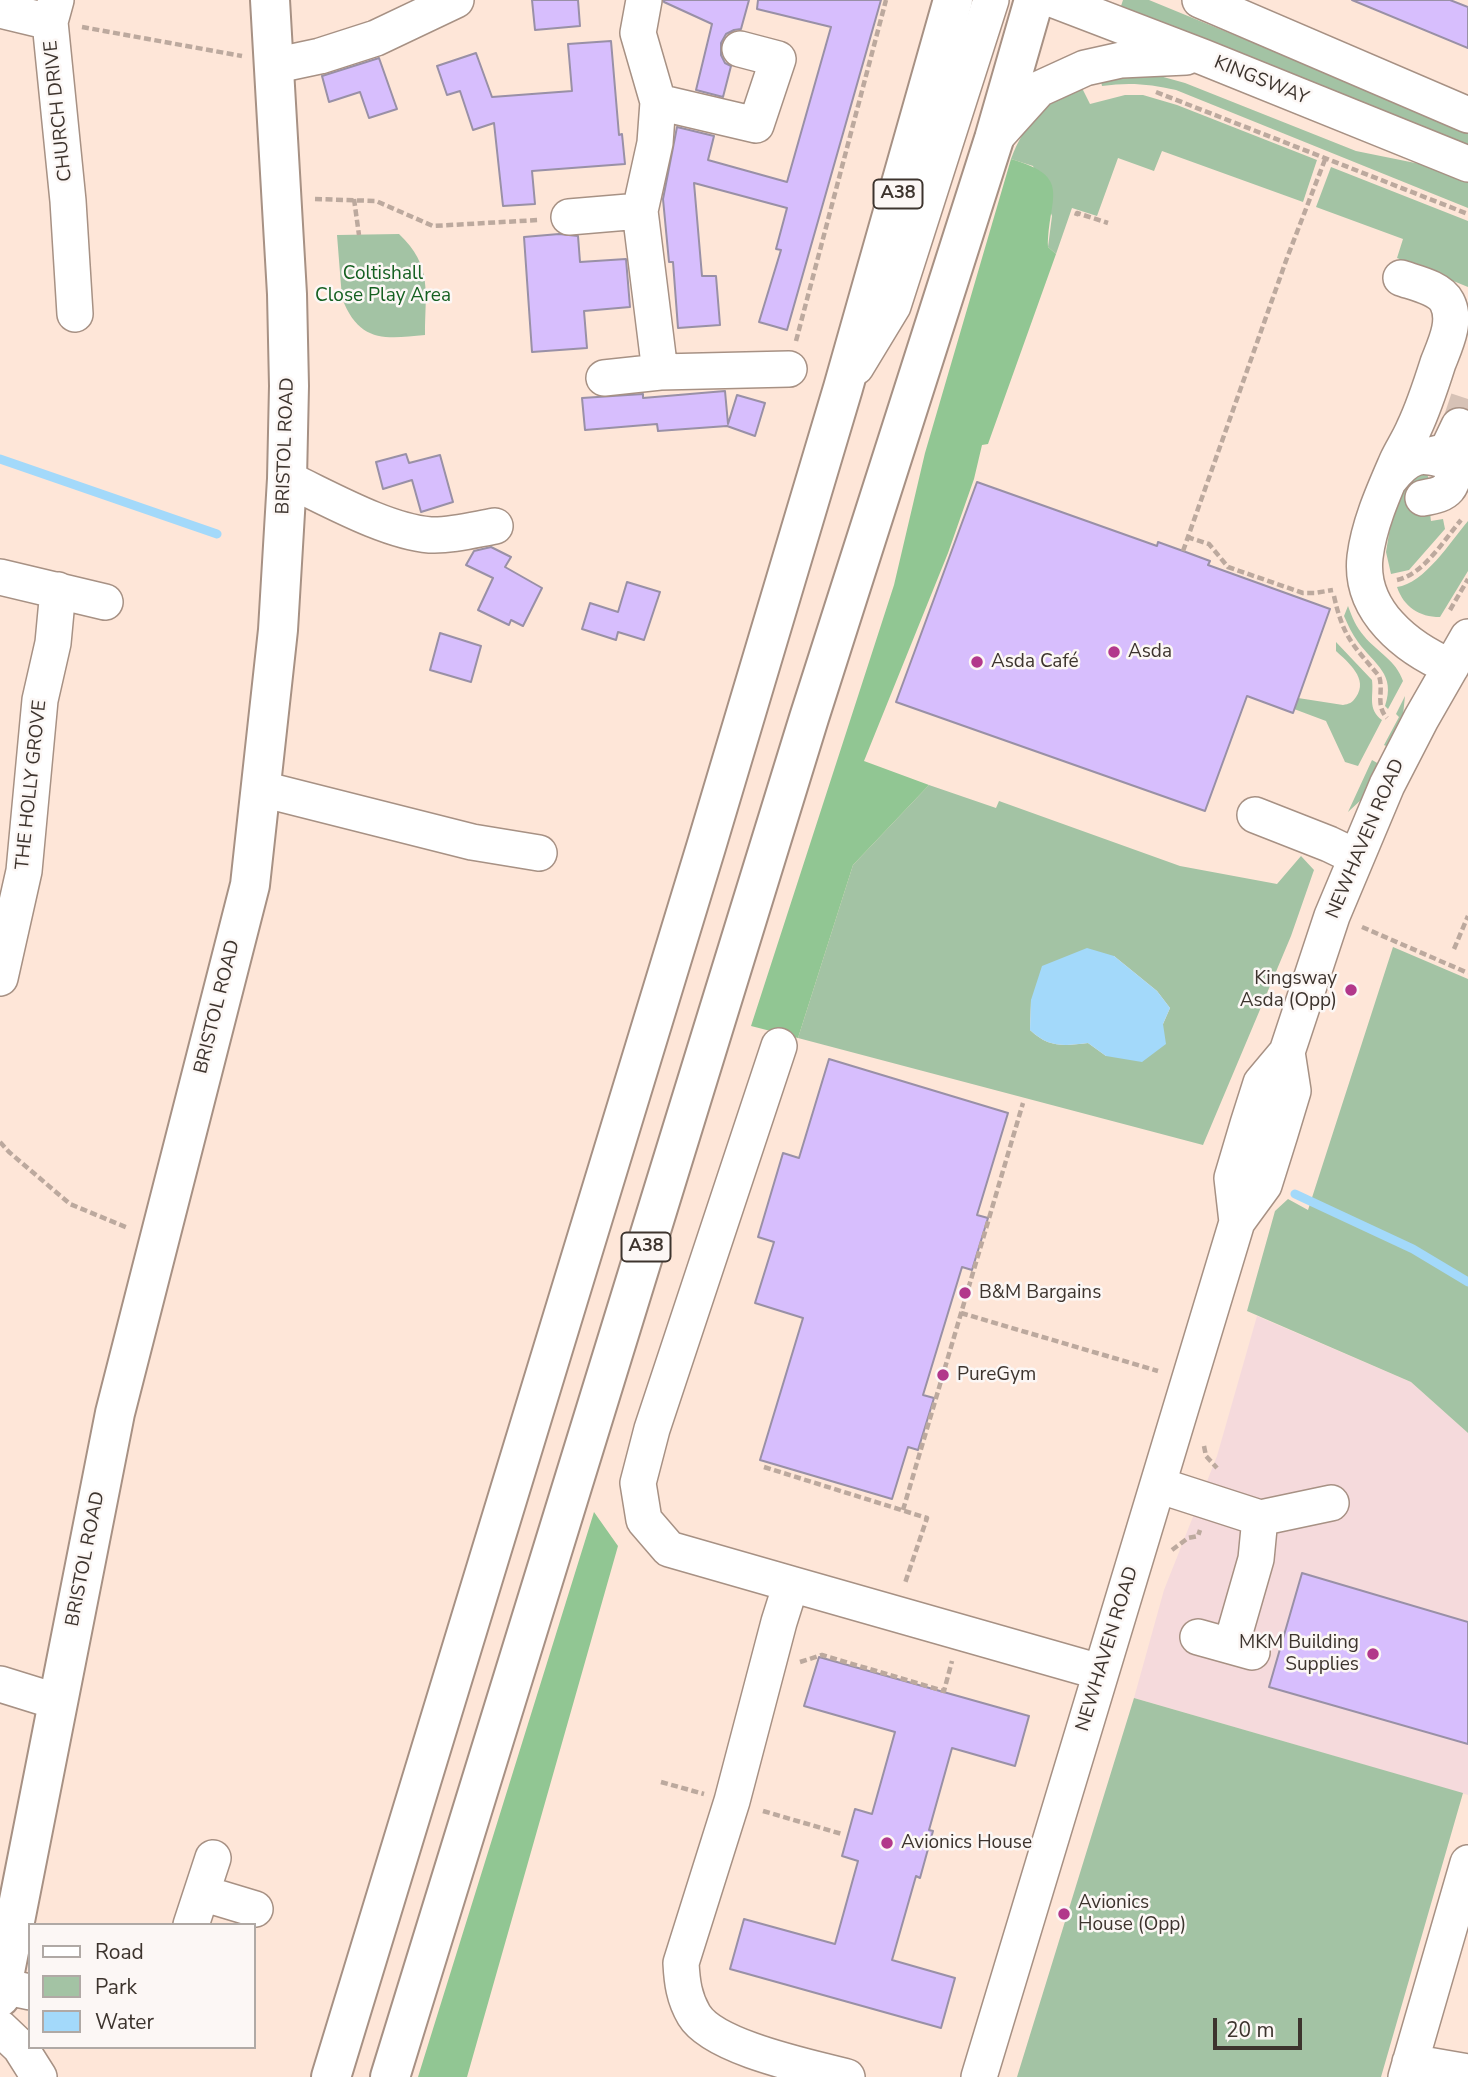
<!DOCTYPE html>
<html>
<head>
<meta charset="utf-8">
<style>
	body { margin:0 }
	#map { position:relative; width:1468px; height:2077px; overflow:hidden; background:#fee6d8; font-family:"Nunito Sans",sans-serif }
	canvas { display:block }
	.legend { position:absolute; left:28px; top:1923px; width:228px; height:126px; box-sizing:border-box; background:#fcf7f5; border:2px solid #b0a9a5; margin:0; padding:9px 12px; list-style:none; font-size:21px; color:#3d342e }
	.legend li { display:flex; align-items:center; gap:14px; height:35px }
	.legend b { width:35px; border:2px solid #b0a9a5 }
	.scale { position:absolute; left:1213px; top:2018px; width:89px; height:32px; box-sizing:border-box; border:4px solid #3d342e; border-top:0; padding-left:9px; font-size:21px; line-height:24px; white-space:nowrap; color:#3d342e; -webkit-text-stroke:5px #fcf7f5; paint-order:stroke }
</style>
</head>
<body>
<div id="map">
<canvas width="1468" height="2077"></canvas>
<ul class="legend">
<li><b style="height:9px;background:#fff"></b>Road</li>
<li><b style="height:19px;background:#a3c3a4"></b>Park</li>
<li><b style="height:19px;background:#a3d9fa"></b>Water</li>
</ul>
<div class="scale">20 m</div>
</div>
<script>
const ctx = document.querySelector('canvas').getContext('2d');
ctx.lineJoin = 'round';
function fill(path, color) {
  ctx.fillStyle = color;
  ctx.fill(path, 'evenodd');
}
function trace(path, color, width, dash) {
  ctx.strokeStyle = color;
  ctx.lineWidth = width;
  ctx.lineCap = dash ? 'butt' : 'round';
  ctx.setLineDash(dash || []);
  ctx.stroke(path);
}
function write(font, color, halo, rows, align = 'center') {
  ctx.font = font + ' "Nunito Sans",sans-serif';
  ctx.lineWidth = 5;
  ctx.setLineDash([]);
  ctx.textBaseline = 'middle';
  ctx.strokeStyle = halo;
  ctx.fillStyle = color;
  for (const [text, x, y, turn = 0] of rows) {
    ctx.save();
    ctx.translate(x, y);
    ctx.rotate((+turn || 0) * Math.PI / 180);
    ctx.textAlign = isNaN(turn) ? turn : align;
    if (halo) ctx.strokeText(text, 0, 0);
    ctx.fillText(text, 0, 0);
    ctx.restore();
  }
}
fill(new Path2D(`
	M1257,1316L1411,1382L1468,1433V1795L1134,1698L1164,1590L1217,1456Z`), '#f5dadc');
fill(new Path2D(`
	M1123,0H1149L1468,131V145L1121,6Z
	M1149,73L1185,83L1356,151L1435,167L1468,179V208L1176,90C1150,84 1129,82 1102,86L1100,77Z
	M1080,84L1090,104L1125,95H1143L1177,105L1317,160L1303,202L1162,151L1154,171L1118,158L1097,216L1072,208L1056,254L1048,247L1052,216L1033,166L1011,159C1025,120 1047,105 1080,84Z
	M1331,167L1468,221V287L1397,258L1403,239L1316,207Z
	M399,234C433,266 425,292 425,335C385,339 359,343 342,298L337,235Z
	M1425,471C1434,483 1429,505 1431,521L1443,519L1445,529L1409,570L1391,574L1386,552L1391,521L1407,481Z
	M1468,521V571L1440,617C1419,617 1404,607 1397,587C1424,584 1451,541 1468,521Z
	M1348,606C1352,617 1356,627 1364,636C1377,652 1396,660 1403,681L1388,709L1385,706C1396,674 1375,665 1358,642C1352,634 1348,625 1344,616Z
	M1336,642L1372,680C1374,696 1367,709 1382,720L1358,766L1345,762L1326,721L1294,709L1298,698L1343,705C1349,704 1352,703 1356,697C1369,679 1348,662 1336,651Z
	M1405,696L1403,715L1388,747L1384,745L1399,717L1396,714Z
	M1372,760L1379,764L1362,799L1348,812Z
	M929,785L996,808L999,801L1180,866L1277,884L1301,856L1314,870L1291,936L1203,1145L798,1038L853,865ZM1114,956L1157,991L1170,1008L1163,1024L1106,1056L1088,1043C1064,1046 1049,1048 1030,1030L1031,1000Z
	M1393,947L1468,979V1433L1411,1382L1247,1311L1275,1211L1288,1199L1308,1210Z
	M1134,1698L1463,1793L1381,2077H1017Z`), '#a3c3a4');
fill(new Path2D(`
	M1011,159C1074,177 1048,197 1048,247L1056,254L988,444L982,445L974,479L948,553L864,761L929,785L853,865L798,1038L751,1026L894,585L925,453Z
	M594,1512L618,1546L467,2077H418Z`), '#91c693');
fill(new Path2D(`
	M1087,948L1114,956L1157,991L1170,1008L1163,1024L1166,1044L1142,1062L1106,1056L1088,1043C1064,1046 1049,1048 1030,1030L1031,1000L1042,966Z`), '#a3d9fa');
trace(new Path2D(`
	M0,459L217,534
	M1295,1194L1413,1249L1468,1282`), '#a3d9fa', 9);
const building = new Path2D(`
	M532,0H578L580,26L535,30Z
	M664,0H749L741,29L734,30L726,34L721,43V55L725,63L731,66L723,97L696,90L712,24L664,2Z
	M758,0H881L787,330L759,322L781,250L776,249L787,208L694,183L702,276H716L720,325L678,328L673,262H669L663,199L677,127L714,136L708,160L787,182L831,27L757,9Z
	M1352,0H1450L1468,7V48Z
	M611,41L619,135L622,134L625,164L532,171L535,204L503,206L494,123L473,130L460,91L447,95L437,66L476,53L492,97L572,91L568,44Z
	M379,58L397,109L369,118L360,92L329,102L322,76Z
	M559,234L578,236L580,262L626,259L630,307L584,311L587,348L532,352L524,237Z
	M725,391L728,424L737,395L765,403L755,436L727,426L658,431L657,424L585,430L582,398L643,394V398Z
	M406,454L409,463L440,455L453,502L421,512L412,480L383,489L376,462Z
	M977,482L1157,546L1158,542L1183,551L1210,561L1208,565L1330,609L1293,713L1247,696L1205,811L896,702Z
	M491,547L511,557L505,567L542,588L523,626L511,620L509,625L478,610L493,578L466,565L474,551Z
	M627,582L660,592L644,640L618,632L616,640L582,629L590,603L618,612Z
	M440,633L481,646L471,682L430,670Z
	M829,1059L1008,1113L977,1215L988,1218L972,1270L962,1267L923,1395L934,1398L918,1450L908,1447L892,1499L760,1460L803,1318L755,1303L774,1242L758,1237L783,1153L799,1158Z
	M1302,1573L1468,1622V1744L1269,1687Z
	M819,1657L1029,1716L1015,1766L952,1748L929,1830L933,1831L920,1878L916,1876L892,1960L955,1978L941,2028L730,1969L744,1919L835,1944L858,1861L842,1856L855,1809L872,1814L895,1732L804,1706Z`);
fill(building, '#d7befd');
trace(building, '#9990a6', 2);
trace(new Path2D(`
	M1459,426L1468,399`), '#d7c2b6', 35, [35, 18]);
const minor = new Path2D(`
	M56,0L50,22L68,201L75,314
	M644,0L638,33L658,102L655,143L640,211L660,372
	M1054,0L1203,57L1468,164
	M1200,0L1468,115
	M0,10L50,22
	M273,66L320,56L376,38L456,0
	M658,102L756,125L778,59L740,49
	M994,139L1039,89L1085,68L1121,60L1186,57
	M569,217L640,211
	M1401,278C1415,283 1440,288 1447,302C1457,321 1445,345 1438,363C1431,385 1424,407 1414,428C1409,440 1402,450 1397,461C1384,491 1369,524 1365,557C1359,611 1407,648 1451,667
	M856,367L893,306L991,0
	M604,378L660,372L789,369
	M1431,455L1447,451L1459,426
	M287,479C328,498 385,531 430,535C451,536 473,530 495,526
	M1390,479C1421,440 1431,464 1468,462
	M1423,498C1449,494 1453,488 1455,462L1468,457
	M0,577L105,602
	M262,789L472,842L539,853
	M1255,815L1329,844L1356,857
	M0,978L24,871L40,700L53,643L58,590
	M779,1046L652,1429L638,1483L644,1520L669,1549L791,1584
	M1237,1222L1232,1178L1248,1124L1261,1083L1287,1052
	M1158,1485L1260,1518L1331,1503
	M1198,1637L1252,1652
	M1231,1646L1256,1559L1260,1518
	M0,1684L58,1702
	M202,1893L255,1909
	M191,1925L213,1858
	M2,1986L30,1992
	M0,2028L20,2047L39,2077
	M1410,2062L1468,2072
	M847,2077C809,2067 714,2048 694,2015C684,1998 682,1982 681,1963L732,1801L779,1622L791,1584L1100,1672
	M979,2077L1237,1222L1264,1185L1280,1134L1293,1091L1287,1052L1332,916L1387,785L1421,719L1468,637
	M1406,2077L1468,1863`);
const major = new Path2D(`
	M0,1997L115,1413L250,885L278,630L287,479L289,386L287,294L270,0`);
const highway = new Path2D(`
	M331,2077L706,847L843,388L953,0
	M390,2077L809,718L994,139L1034,0`);
trace(minor, '#a79184', 38);
trace(major, '#a79184', 42);
trace(highway, '#a79184', 42);
trace(new Path2D(`
	M82,27L242,56
	M1156,92L1468,214
	M315,199L376,201L433,226L538,220
	M354,199L359,235
	M1076,216L1077,213L1108,223
	M796,341L886,0
	M1187,537L1209,544L1228,567L1303,593H1315L1333,590
	M1183,551L1287,258L1326,157
	M1397,580C1424,574 1444,540 1461,520
	M1334,596C1343,637 1353,645 1379,676C1384,691 1375,705 1387,718
	M1450,610L1468,579
	M1362,927L1468,973
	M1454,949L1468,916
	M0,1142L9,1152L70,1204L128,1228
	M961,1313L1158,1371
	M1204,1446L1206,1456L1217,1468
	M764,1467L927,1518L905,1583
	M903,1510L1023,1103
	M1172,1550L1188,1538L1198,1536L1200,1530
	M800,1662L822,1655L944,1691L952,1661
	M661,1782L704,1794
	M763,1811L842,1834`), '#bca99e', 4.5, [7, 3.5]);
trace(minor, '#fff', 35);
trace(major, '#fff', 38);
trace(highway, '#fff', 38);
for (const [x, y, r, color] of [
	[1114,652,7,"#b2388b"],
	[977,662,7,"#b2388b"],
	[1351,990,7,"#b2388b"],
	[965,1293,7,"#b2388b"],
	[943,1375,7,"#b2388b"],
	[1373,1654,7,"#b2388b"],
	[887,1843,7,"#b2388b"],
	[1064,1914,7,"#b2388b"]
]) {
  const dot = new Path2D();
  dot.arc(x, y, r, 0, 2 * Math.PI);
  ctx.fillStyle = color;
  ctx.fill(dot);
  trace(dot, '#fcf7f5', 2.5);
}
for (const [x, y, w] of [
	[898,194,49],
	[646,1247,49]
]) {
  const box = new Path2D();
  box.roundRect(x - w / 2, y - 14.5, w, 29, 5);
  ctx.fillStyle = '#fcf7f5';
  ctx.fill(box);
  trace(box, '#3d342e', 2);
}
write('bold 18px', '#3d342e', null, [
	["A38",898,194],
	["A38",646,1247]
]);
write('19px', '#3d342e', '#fcf7f5', [
	["KINGSWAY",1261,81,22],
	["CHURCH DRIVE",59,111,-96],
	["BRISTOL ROAD",286,446,-88],
	["THE HOLLY GROVE",32,785,-84],
	["NEWHAVEN ROAD",1366,839,-67],
	["BRISTOL ROAD",218,1007,-76],
	["BRISTOL ROAD",86,1559,-79],
	["NEWHAVEN ROAD",1108,1649,-73]
]);
write('19px', '#156021', '#fcf7f5', [
	["Coltishall",383,274],
	["Close Play Area",383,296]
]);
write('19px', '#3d342e', '#fcf7f5', [
	["Asda",1128,652],
	["Asda Café",991,662],
	["Kingsway",1337,979,"right"],
	["Asda (Opp)",1337,1001,"right"],
	["B&M Bargains",979,1293],
	["PureGym",957,1375],
	["MKM Building",1359,1643,"right"],
	["Supplies",1359,1665,"right"],
	["Avionics House",901,1843],
	["Avionics",1078,1903],
	["House (Opp)",1078,1925]
], 'left');
</script>
</body>
</html>
